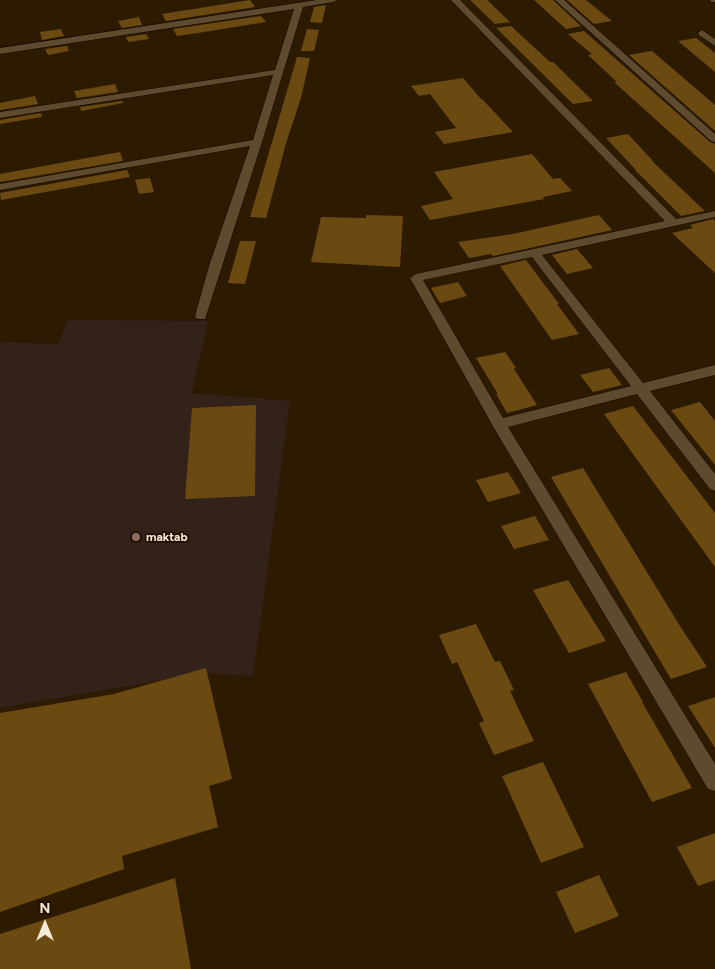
<!DOCTYPE html>
<html>
<head>
<meta charset="utf-8">
<style>
	body { margin:0 }
	#map { position:relative; width:715px; height:969px; overflow:hidden; background:#2d1b01; font-family:Figtree,sans-serif }
	canvas { display:block }
	.north { position:absolute; left:20px; top:899px; width:50px; height:50px; -webkit-text-stroke:4px #231200; paint-order:stroke; rotate:0deg; font-size:14px; font-weight:700; line-height:20px; text-align:center; color:#f5e9d9 }
	.north::after { content:''; display:block; margin:auto; width:18px; height:22px; background:#f5e9d9; clip-path:polygon(50% 0,100% 100%,50% 72%,0 100%) }
</style>
</head>
<body>
<div id="map">
<canvas width="715" height="969"></canvas>
<div class="north">N</div>
</div>
<script>
const ctx = document.querySelector('canvas').getContext('2d');
ctx.lineJoin = 'round';
function fill(path, color) {
  ctx.fillStyle = color;
  ctx.fill(path, 'evenodd');
}
function trace(path, color, width, dash) {
  ctx.strokeStyle = color;
  ctx.lineWidth = width;
  ctx.lineCap = dash ? 'butt' : 'round';
  ctx.setLineDash(dash || []);
  ctx.stroke(path);
}
function write(font, color, halo, rows, align = 'center') {
  ctx.font = font + ' Figtree,sans-serif';
  ctx.lineWidth = 4;
  ctx.setLineDash([]);
  ctx.textBaseline = 'middle';
  ctx.strokeStyle = halo;
  ctx.fillStyle = color;
  for (const [text, x, y, turn = 0] of rows) {
    ctx.save();
    ctx.translate(x, y);
    ctx.rotate((+turn || 0) * Math.PI / 180);
    ctx.textAlign = isNaN(turn) ? turn : align;
    if (halo) ctx.strokeText(text, 0, 0);
    ctx.fillText(text, 0, 0);
    ctx.restore();
  }
}
fill(new Path2D(`
	M68,320L208,321L192,393L290,401L253,676L203,673L0,708V342L58,344Z`), '#322219');
fill(new Path2D(`
	M250,0L255,7L166,21L162,14Z
	M470,0H487L510,22L495,24Z
	M534,0H553L581,26L566,29Z
	M567,0H586L612,21L594,24Z
	M326,5L322,23L310,22L314,7Z
	M261,16L266,22L198,33L177,36L173,29Z
	M139,17L142,25L122,28L118,21Z
	M511,26L550,62H553L593,101L573,104L496,28Z
	M61,29L64,36L42,40L40,32Z
	M307,29L319,30L314,51H301Z
	M584,31L710,142L715,144V173L614,82H617L588,55L592,54L568,34Z
	M146,34L149,39L128,42L126,37Z
	M696,38L715,53V72L678,41Z
	M67,46L69,51L48,55L45,49Z
	M652,51L715,105V131L629,55Z
	M297,57L310,58L301,98L286,143L272,196L266,218L250,217Z
	M463,78L481,99H482L513,132L444,144L435,132L456,128L430,94L419,96L411,86Z
	M115,84L118,92L77,98L74,91Z
	M35,96L38,104L0,110V103Z
	M122,101L123,103L81,111L80,107Z
	M41,113L42,117L0,124V120Z
	M628,134L653,161H652L705,211L681,216L635,170H636L606,138Z
	M120,152L123,161L0,182V174Z
	M532,154L553,179L560,178L572,191L543,197L544,199L430,220L421,206L453,199L434,172Z
	M127,170L130,177L1,200L0,193Z
	M150,178L154,192L139,194L135,180Z
	M366,215L403,216L400,267L311,262L321,217L366,218Z
	M599,215L612,230L493,256L491,254L469,258L458,242L513,234Z
	M713,219L715,221V273L672,233L693,228L690,225Z
	M240,241H256L245,284L228,283Z
	M577,249L593,268L567,274L552,255Z
	M526,260L559,304H557L579,334L552,340L500,266Z
	M458,282L467,296L440,303L431,288Z
	M505,352L516,368L514,369L537,405L507,413L496,394H498L476,358Z
	M609,368L622,385L593,392L580,375Z
	M700,402L715,421V465L671,410Z
	M256,405L255,496L185,499L192,408Z
	M633,406L715,513V567L604,414Z
	M583,468L680,626L707,667L671,679L551,477Z
	M508,472L521,493L488,502L476,480Z
	M535,516L549,540L514,549L501,526Z
	M568,580L606,641L569,653L533,590Z
	M476,624L495,662L500,661L514,690L510,691L534,741L494,755L479,723L484,721L457,662L452,664L439,635Z
	M206,668L232,779L209,786L218,827L122,856L124,869L0,912V713L114,694Z
	M626,672L643,702H642L692,788L652,802L588,684Z
	M715,697V748L688,706Z
	M543,762L584,847L541,863L502,776Z
	M715,833V880L698,886L677,847Z
	M599,875L619,916L575,933L556,892Z
	M175,878L191,969H0V934Z`), '#6b4a11');
const minor = new Path2D(`
	M317,0H337L333,2L303,7L262,142L205,319H197L195,316L209,266L250,146L0,190V184L253,140L273,75L0,118V112L275,70L294,9L0,54V48Z
	M451,0H460L676,219L715,211V217L542,255L643,383L715,365V375L650,391L715,474V491L710,489L637,394L508,427L715,764V791L708,789L494,428L410,278L416,274L665,221ZM532,257L631,386L503,418L423,280Z
	M555,0H564L715,134V142L711,141Z
	M710,0H715V2H711Z
	M702,30L715,39V46L699,35L698,33Z`);
trace(minor, '#140500', 1);
fill(minor, '#5e4b2f');
for (const [x, y, r, color] of [
	[136,537,5,"#8d6e63"]
]) {
  const dot = new Path2D();
  dot.arc(x, y, r, 0, 2 * Math.PI);
  ctx.fillStyle = color;
  ctx.fill(dot);
  trace(dot, '#231200', 2);
}
write('bold 12px', '#f5e9d9', '#231200', [
	["maktab",146,537]
], 'left');
</script>
</body>
</html>
